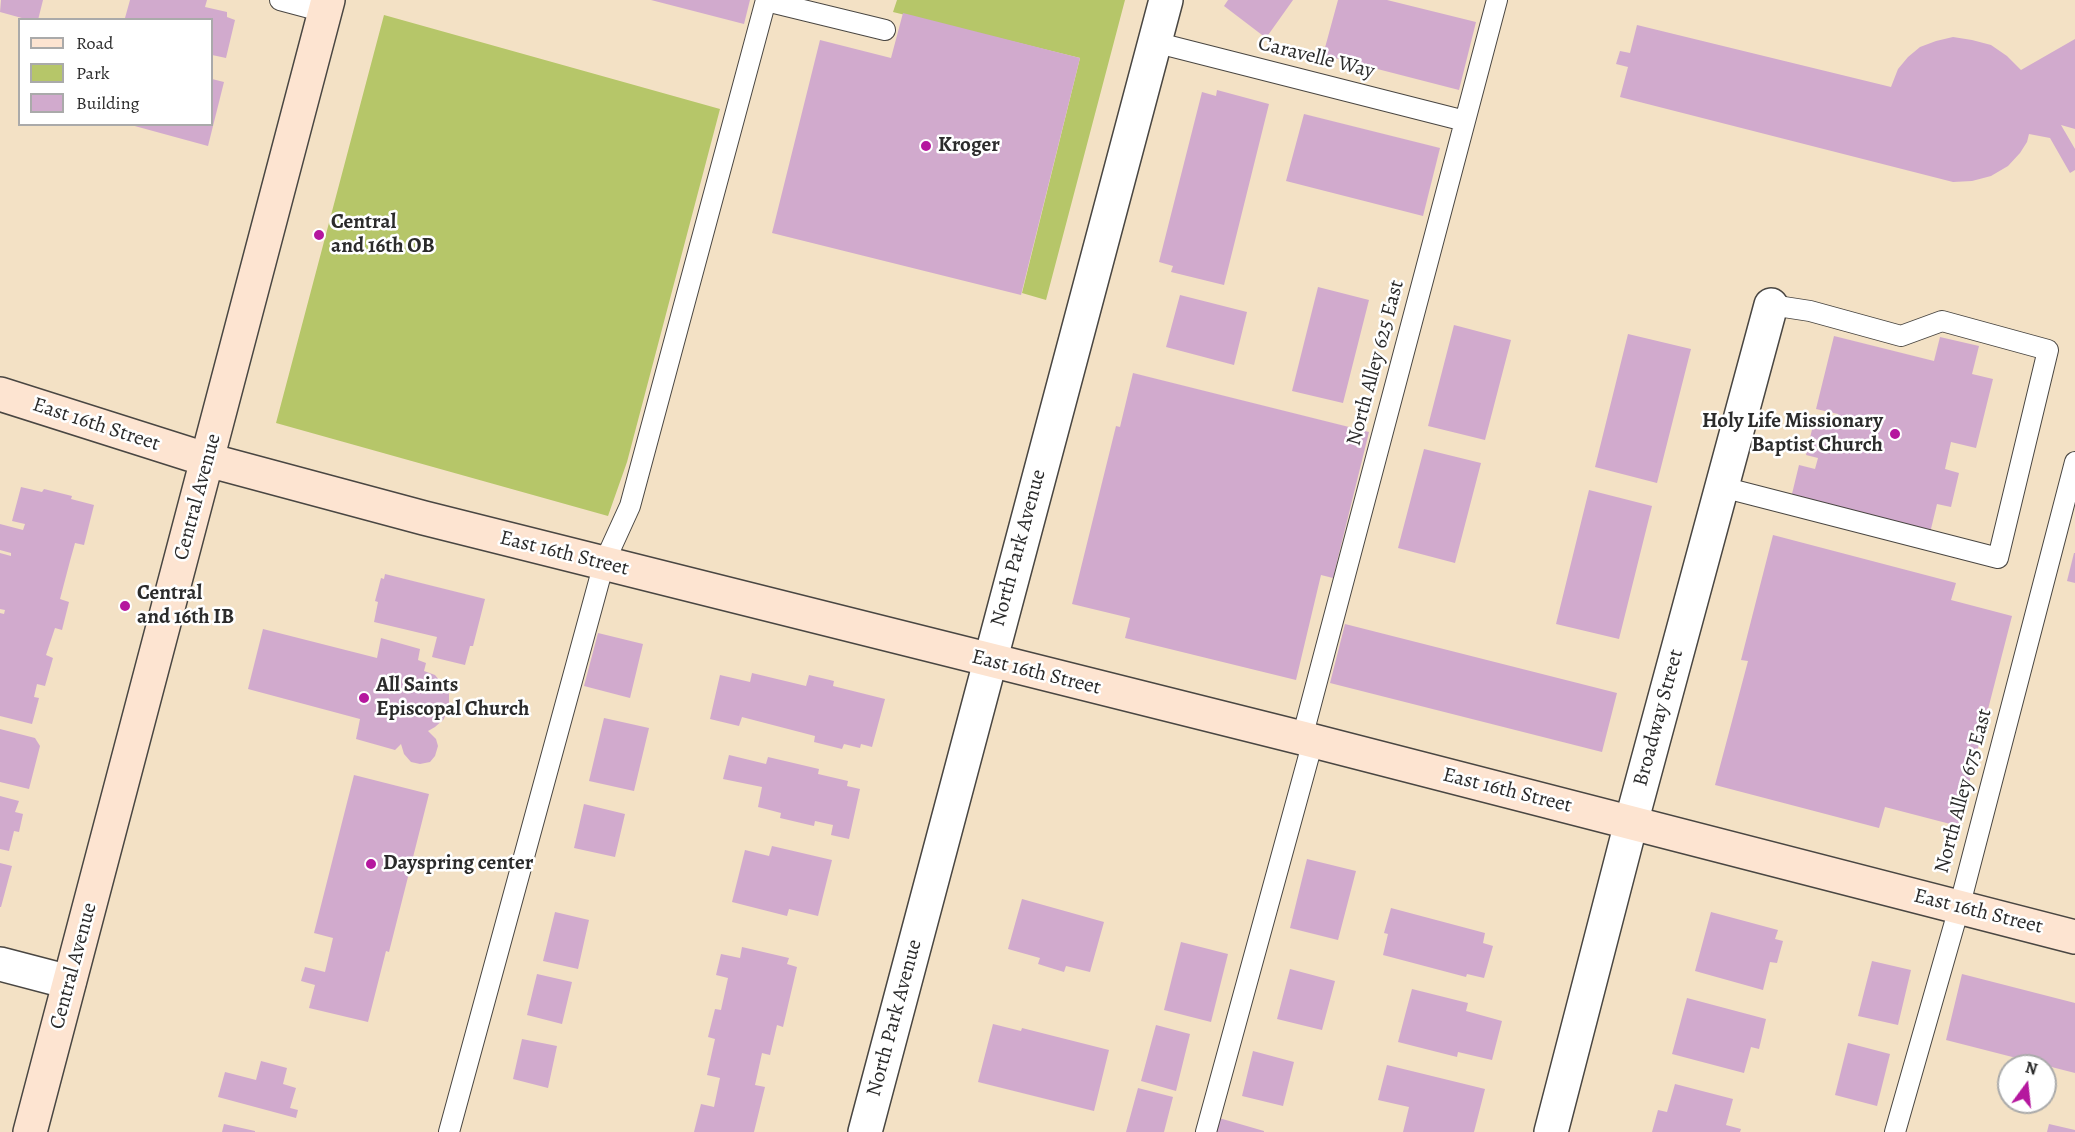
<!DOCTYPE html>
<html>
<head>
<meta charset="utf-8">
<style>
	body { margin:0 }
	#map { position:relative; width:2075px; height:1132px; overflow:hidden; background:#f3e1c5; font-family:Alegreya,serif }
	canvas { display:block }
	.legend { position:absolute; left:18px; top:18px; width:195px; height:108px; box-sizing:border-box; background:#fff; border:2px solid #aaa; margin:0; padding:8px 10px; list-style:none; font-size:18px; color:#2b2b2b }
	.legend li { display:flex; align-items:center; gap:12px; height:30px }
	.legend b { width:30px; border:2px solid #aaa }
	.north { position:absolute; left:1997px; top:1054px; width:60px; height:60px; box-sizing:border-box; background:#fff; border:2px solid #aaa; border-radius:50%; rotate:15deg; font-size:16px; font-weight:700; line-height:24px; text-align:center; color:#2b2b2b }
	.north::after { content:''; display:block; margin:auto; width:21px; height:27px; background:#b5179e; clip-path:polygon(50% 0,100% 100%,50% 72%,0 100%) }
</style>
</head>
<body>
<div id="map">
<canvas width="2075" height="1132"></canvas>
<ul class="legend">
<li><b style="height:8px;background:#fde4d1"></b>Road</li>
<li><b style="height:16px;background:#b6c669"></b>Park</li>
<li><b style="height:16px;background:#d1aacd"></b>Building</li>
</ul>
<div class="north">N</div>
</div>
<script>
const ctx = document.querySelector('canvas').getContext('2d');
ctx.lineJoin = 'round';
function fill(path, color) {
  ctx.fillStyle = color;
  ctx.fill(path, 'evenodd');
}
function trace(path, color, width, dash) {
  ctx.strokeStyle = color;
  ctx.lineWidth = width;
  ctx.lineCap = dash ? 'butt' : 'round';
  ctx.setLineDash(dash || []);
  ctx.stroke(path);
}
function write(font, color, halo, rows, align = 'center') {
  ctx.font = font + ' Alegreya,serif';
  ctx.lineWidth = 5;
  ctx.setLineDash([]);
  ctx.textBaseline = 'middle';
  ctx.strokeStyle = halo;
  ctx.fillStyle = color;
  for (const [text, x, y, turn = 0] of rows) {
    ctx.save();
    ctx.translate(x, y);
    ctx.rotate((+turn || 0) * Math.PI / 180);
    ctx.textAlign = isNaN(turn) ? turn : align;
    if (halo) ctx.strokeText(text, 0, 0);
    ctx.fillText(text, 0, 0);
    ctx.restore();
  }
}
fill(new Path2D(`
	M897,0H1125L1046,300L1022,293L1080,58L893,12Z
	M384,15L720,109L627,462L608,516L276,423Z`), '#b6c669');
fill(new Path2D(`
	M1,0H43L38,20H29L0,12Z
	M130,0H207L205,7L227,12V17L235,20L226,58L212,55V20H129L125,18Z
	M651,0H750L744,24Z
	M1228,0H1293L1266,38L1224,6Z
	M1338,0H1387L1476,22L1459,90L1323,55Z
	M903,13L1080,58L1021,295L772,233L820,40L891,58Z
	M1637,25L1891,87L1898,69L1908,57L1920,47L1936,41L1953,37L1972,40L1991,45L2007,56L2021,70L2075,39V129L2061,125L2075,149V170L2070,173L2050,138L2029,134L2027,142L2020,153L2008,166L1991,176L1972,181L1953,182L1620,97L1628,67L1616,64L1620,51L1630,53Z
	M212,79L224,82L208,146L131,125L212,124Z
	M1217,90L1269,104L1224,285L1171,272L1173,266L1159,262L1202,92L1216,96Z
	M1304,114L1440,148L1423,216L1286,181Z
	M1318,287L1369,300L1343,403L1292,391Z
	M1180,295L1247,312L1234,365L1166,347Z
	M1454,325L1511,340L1485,440L1428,426Z
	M1628,334L1691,349L1657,483L1595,467Z
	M1834,336L1934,361L1940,337L1979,346L1972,374L1993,379L1976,448L1951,442L1945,469L1959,473L1951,507L1937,504L1930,533L1791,498L1799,465L1815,469L1818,458L1806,455L1814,421L1836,427L1838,414L1816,409Z
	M1133,373L1369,432L1333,578L1321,575L1296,680L1125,638L1130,618L1072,604L1116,426L1120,427Z
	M1424,449L1481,463L1455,563L1398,548Z
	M21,487L42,492L44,489L72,496L71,499L94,505L84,545L75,543L70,561L60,599L69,602L62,630L55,628L46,655L53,658L45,686L37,684L34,697L39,698L32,724L0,716V613L4,614L5,610L0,609V553L11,556V553L0,550V524L23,530L25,524L12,521Z
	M1589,490L1652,506L1619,639L1556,624Z
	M1773,535L1956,583L1951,600L2012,616L1958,826L1885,807L1879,828L1715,785L1748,661L1741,660Z
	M2074,553H2075V583L2067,581Z
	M385,574L485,599L473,646H470L465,665L432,657L437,637L374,622L378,602L375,601L381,578L384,579Z
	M1345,624L1617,693L1602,752L1330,683Z
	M263,629L377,658L381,638L420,649L418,660L426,663L424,671L435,675L449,692V704L444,719L435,727L428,731L436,739L438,746L435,756L430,762L420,764L411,762L404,754L401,744L395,750L356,739L360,719L248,689Z
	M598,633L643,644L630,698L584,686Z
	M752,673L806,686L809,675L834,681L833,686L885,699L872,747L861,744L860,748L844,744L842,749L814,742L815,736L742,717L739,726L710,719L720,675L750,682Z
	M604,718L649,728L634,791L589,781Z
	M0,729L35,738L40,746L29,789L0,782Z
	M729,755L766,764L768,757L819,769L818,774L848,781L847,786L860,789L849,839L831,835L833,825L815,821L814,826L780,818L781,813L758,807L762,787L723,779Z
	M354,775L429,794L389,952L386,951L368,1022L309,1008L315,985L301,981L305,967L325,972L333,938L314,933Z
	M0,796L19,801L15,812L23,814L19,832L14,831L9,851L0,849Z
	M584,804L625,814L615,857L574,848Z
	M772,846L832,860L818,916L789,909L787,916L732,902L745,850L769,856Z
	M1307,859L1356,871L1338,940L1290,928Z
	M0,863L12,866L1,907H0Z
	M1022,899L1104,922L1090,972L1066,966L1064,972L1038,964L1040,958L1008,949Z
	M1391,908L1485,933L1483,943L1493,946L1484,978L1467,974L1466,977L1383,955L1388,934L1384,933Z
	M555,912L589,920L578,969L543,961Z
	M1711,912L1778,930L1775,939L1783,941L1777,963L1770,962L1763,990L1695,971Z
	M1181,942L1228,954L1211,1022L1164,1010Z
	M742,947L789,958L787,964L797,967L783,1027L777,1025L770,1055L762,1053L755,1085L765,1087L754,1132H694L701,1104L714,1107L720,1078L707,1075L715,1039L708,1037L715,1009L721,1010L728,978L716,975L721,954L740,958Z
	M1872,961L1911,970L1898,1025L1858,1016Z
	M1290,969L1335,981L1322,1030L1277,1019Z
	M537,974L572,982L562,1024L527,1015Z
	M1962,974L2075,1003V1073L1946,1040Z
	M1412,989L1468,1003L1466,1011L1502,1021L1492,1060L1458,1052L1457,1057L1398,1042Z
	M1687,998L1766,1019L1759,1049L1751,1047L1744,1073L1672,1054Z
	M993,1024L1021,1031L1022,1028L1109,1050L1094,1111L978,1082Z
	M1156,1025L1190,1034L1176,1091L1141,1081Z
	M522,1039L557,1046L548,1088L513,1079Z
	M1848,1043L1890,1054L1877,1106L1835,1095Z
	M1253,1051L1294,1062L1283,1106L1242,1096Z
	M261,1061L287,1068L283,1084L296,1088L290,1108L298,1110L296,1118L218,1097L225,1072L256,1080Z
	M1387,1065L1485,1089L1474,1132H1403L1409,1107L1378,1100Z
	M1675,1084L1733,1099L1726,1125L1741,1129L1740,1132H1652L1658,1110L1667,1112Z
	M1138,1088L1173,1097L1164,1132H1126Z
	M1219,1118L1264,1131V1132H1215Z
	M224,1124L255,1131V1132H222Z
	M2049,1124L2075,1130V1132H2047Z`), '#d1aacd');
const lane = new Path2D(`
	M280,0L325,12
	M766,1L885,30
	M1154,42L1465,121
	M1722,487L1998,558L2048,350L1942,321L1901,336L1810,311L1771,305
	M1302,738L1497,0
	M449,1132L604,563L630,506L766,0
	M1206,1132L1313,741
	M1895,1132L1959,908L2075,462`);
const street = new Path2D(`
	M0,964L69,982
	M865,1132L1166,0
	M1551,1132L1631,823L1771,305`);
const secondary = new Path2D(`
	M0,394L208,460L424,518L1302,738L2075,937
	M30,1132L328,0`);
trace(lane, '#494642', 22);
trace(street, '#494642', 36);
trace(secondary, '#494642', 36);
trace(lane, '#fff', 20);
trace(street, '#fff', 33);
trace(secondary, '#fde4d1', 33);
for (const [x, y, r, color] of [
	[926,146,6,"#b5179e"],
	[319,235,6,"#b5179e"],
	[1895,434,6,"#b5179e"],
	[125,606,6,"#b5179e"],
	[364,698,6,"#b5179e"],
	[371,864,6,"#b5179e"]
]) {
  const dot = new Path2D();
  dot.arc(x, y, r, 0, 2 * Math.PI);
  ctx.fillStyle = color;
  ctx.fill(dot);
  trace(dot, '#fff', 2);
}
write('21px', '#2b2b2b', '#fff', [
	["Caravelle Way",1316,58,14],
	["North Alley 625 East",1376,363,-75],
	["East 16th Street",96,425,18],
	["Central Avenue",198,497,-75],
	["North Park Avenue",1019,548,-75],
	["East 16th Street",564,554,14],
	["East 16th Street",1036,673,14],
	["Broadway Street",1659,718,-75],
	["East 16th Street",1507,791,14],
	["North Alley 675 East",1964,791,-75],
	["East 16th Street",1978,912,14],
	["Central Avenue",74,966,-75],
	["North Park Avenue",895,1018,-75]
]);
write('bold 21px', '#2b2b2b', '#fff', [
	["Kroger",938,146],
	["Central",331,223],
	["and 16th OB",331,247],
	["Holy Life Missionary",1883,422,"right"],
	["Baptist Church",1883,446,"right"],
	["Central",137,594],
	["and 16th IB",137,618],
	["All Saints",376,686],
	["Episcopal Church",376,710],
	["Dayspring center",383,864]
], 'left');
</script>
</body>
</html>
